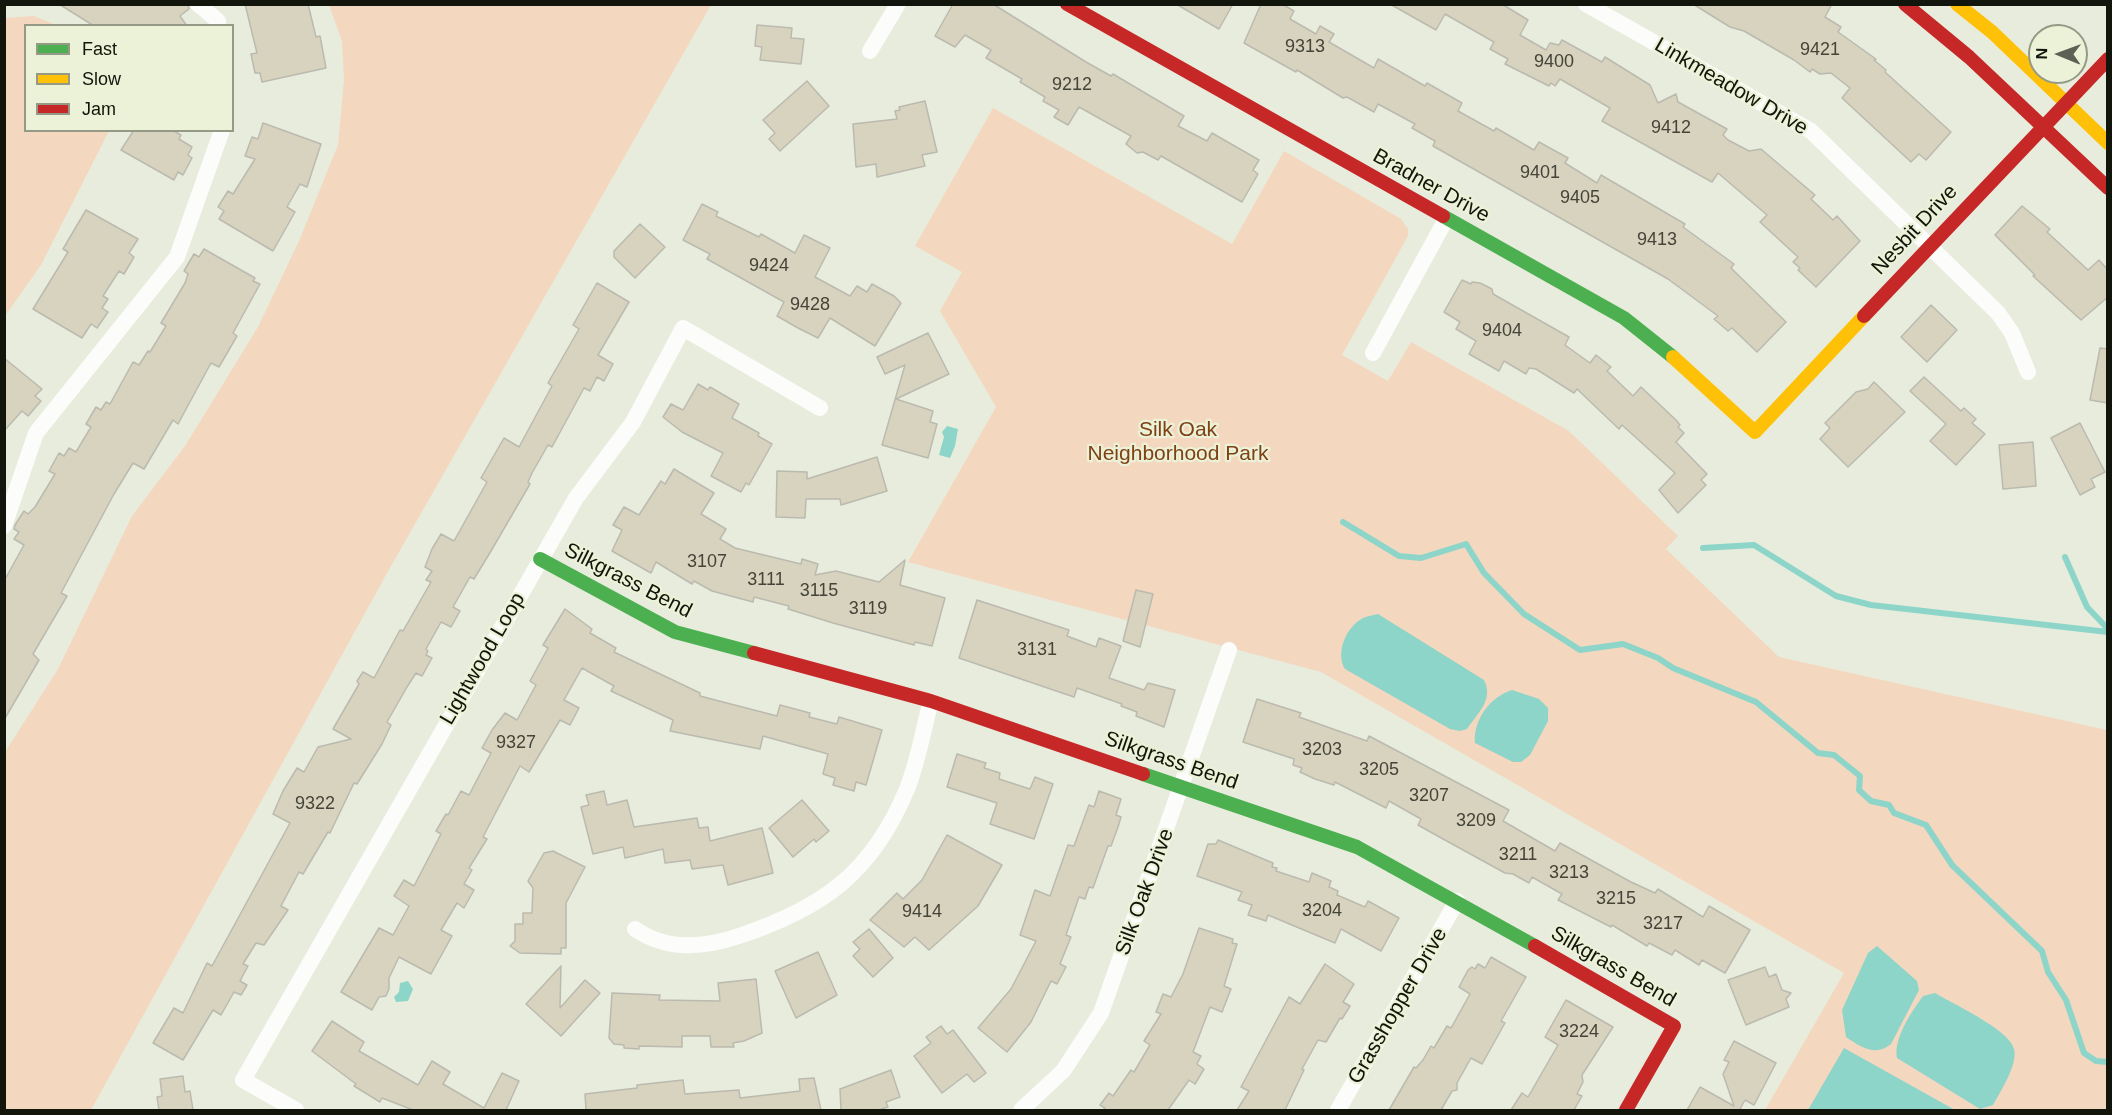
<!DOCTYPE html>
<html>
<head>
<meta charset="utf-8">
<style>
	body { margin:0 }
	#map { position:relative; width:2112px; height:1115px; overflow:hidden; background:#e8ecdd; font-family:Arial,sans-serif }
	canvas { display:block }
	.frame { position:absolute; inset:0; border:6px solid #12150b; pointer-events:none }
	.legend { position:absolute; left:24px; top:24px; width:210px; height:108px; box-sizing:border-box; background:#ebf2d7; border:2px solid #949a85; margin:0; padding:8px 10px; list-style:none; font-size:18px; color:#12150b }
	.legend li { display:flex; align-items:center; gap:12px; height:30px }
	.legend b { width:30px; border:2px solid #949a85 }
	.north { position:absolute; left:2028px; top:24px; width:60px; height:60px; box-sizing:border-box; background:#ebf2d7; border:2px solid #949a85; border-radius:50%; rotate:271deg; font-size:16px; font-weight:700; line-height:24px; text-align:center; color:#12150b }
	.north::after { content:''; display:block; margin:auto; width:21px; height:27px; background:#5d6054; clip-path:polygon(50% 0,100% 100%,50% 72%,0 100%) }
</style>
</head>
<body>
<div id="map">
<canvas width="2112" height="1115"></canvas>
<div class="frame"></div>
<ul class="legend">
<li><b style="height:8px;background:#4caf50"></b>Fast</li>
<li><b style="height:8px;background:#ffc107"></b>Slow</li>
<li><b style="height:8px;background:#c62828"></b>Jam</li>
</ul>
<div class="north">N</div>
</div>
<script>
const ctx = document.querySelector('canvas').getContext('2d');
ctx.lineJoin = 'round';
function fill(path, color) {
  ctx.fillStyle = color;
  ctx.fill(path, 'evenodd');
}
function trace(path, color, width, dash) {
  ctx.strokeStyle = color;
  ctx.lineWidth = width;
  ctx.lineCap = dash ? 'butt' : 'round';
  ctx.setLineDash(dash || []);
  ctx.stroke(path);
}
function write(font, color, halo, rows, align = 'center') {
  ctx.font = font + ' Arial,sans-serif';
  ctx.lineWidth = 4.5;
  ctx.setLineDash([]);
  ctx.textBaseline = 'middle';
  ctx.strokeStyle = halo;
  ctx.fillStyle = color;
  for (const [text, x, y, turn = 0] of rows) {
    ctx.save();
    ctx.translate(x, y);
    ctx.rotate((+turn || 0) * Math.PI / 180);
    ctx.textAlign = isNaN(turn) ? turn : align;
    if (halo) ctx.strokeText(text, 0, 0);
    ctx.fillText(text, 0, 0);
    ctx.restore();
  }
}
fill(new Path2D(`
	M329,5H711L391,566L91,1110H5V752L58,669L132,516L185,446L258,327L299,241L338,145L344,80L342,41Z
	M34,16L56,25L26,26V130L109,131L41,265L5,316V18Z
	M993,108L1232,244L1284,151L1401,219L1408,229V236L1342,355L1388,381L1411,342L1569,431L1678,536L1666,549L1779,657L2107,730V1110H1765L1844,973L1321,672L908,562L996,407L940,311L962,272L915,246Z`), '#f4d7bf');
fill(new Path2D(`
	M947,426L958,429L955,446L950,458L939,455L944,437L942,432Z
	M1378,614L1484,680C1494,699 1478,713 1467,729L1460,731L1450,729L1345,669C1335,653 1346,627 1363,618C1367,616 1374,615 1378,614Z
	M1512,690L1539,699L1548,708V721L1530,755L1521,762H1513L1475,743C1473,720 1490,697 1512,690Z
	M1877,946L1917,981L1919,990L1891,1044C1876,1057 1860,1047 1846,1037L1842,1010L1868,953Z
	M408,981L413,989L408,1001L396,1002L394,997L399,992L400,983Z
	M1935,993C1953,1004 2010,1030 2014,1049C2018,1065 2000,1092 1993,1105L1980,1109L1897,1058C1893,1039 1912,1011 1923,996Z
	M1844,1048L1955,1110H1808Z`), '#8dd5c9');
trace(new Path2D(`
	M1343,522L1399,556L1421,558L1466,544L1484,573L1524,614L1580,650L1623,644L1658,658L1673,668L1756,702L1818,753L1834,755L1860,776L1859,790L1871,801L1889,805L1894,813L1926,825L1952,865L2042,951L2048,972L2066,1000L2084,1053L2096,1061L2108,1062
	M1703,548L1754,545L1836,596L1871,605L2108,632
	M2065,557L2087,607L2108,629`), '#8dd5c9', 6);
const building = new Path2D(`
	M59,4H188L189,9L180,16L187,26H94Z
	M245,4H308L316,37L320,36L326,68L262,82L260,73H255L251,54L257,53Z
	M953,4H993L1086,62L1111,76L1113,74L1184,116L1178,126L1207,141L1212,133L1259,160L1253,170L1258,174L1242,202L1161,156L1158,160L1143,152L1137,153L1126,144L1131,136L1079,107L1068,125L1054,117L1059,110L1043,101L1045,97L1020,82L1022,79L986,58L991,50L965,35L955,47L935,36Z
	M1176,4H1233L1219,29Z
	M1261,4H1282L1294,11L1290,19L1316,34L1320,26L1334,34L1329,42L1374,68L1378,59L1425,86L1427,83L1462,103L1458,111L1494,131L1496,128L1534,150L1539,142L1568,158L1565,163L1597,183L1601,175L1685,224L1683,227L1734,264L1731,268L1786,322L1757,352L1732,328L1728,331L1714,319L1718,316L1668,279L1433,146L1435,141L1412,128L1415,124L1378,104L1374,112L1347,97L1343,98L1297,70L1296,72L1244,43Z
	M1390,4H1502L1528,20L1520,35L1546,50L1550,43L1559,45L1562,40L1602,62L1605,57L1650,85L1658,103L1676,94L1678,102L1727,129L1723,135L1728,140L1749,151L1761,149L1802,184L1815,195L1811,199L1833,220L1837,216L1860,241L1816,287L1798,270L1800,268L1793,262L1798,257L1760,222L1767,215L1718,173L1712,182L1602,121L1610,108L1560,79L1555,86L1551,83L1549,86L1505,64L1508,59L1490,49L1494,42L1445,14L1436,30Z
	M1693,4H1832L1825,17L1841,27L1838,32L1876,59L1874,60L1886,70L1885,72L1951,132L1926,160L1919,154L1911,162L1842,98L1850,88L1831,73L1820,74L1812,69L1810,72L1794,60L1744,31L1730,27Z
	M757,25L792,28L791,38L804,39L801,64L760,60L762,47L755,46Z
	M807,81L829,106L780,151L769,139L775,133L763,120Z
	M925,101L937,152L922,155L925,166L877,177L876,164L856,167L853,124L897,119L895,111L900,110L899,107Z
	M263,123L321,144L307,187L300,184L287,207L295,212L273,251L219,219L224,211L218,207L228,191L233,194L255,159L245,156L252,137L258,139Z
	M134,130H172L181,135L179,139L192,147L188,155L192,158L183,175L178,172L174,180L121,150Z
	M702,204L718,212L716,216L759,237L761,234L795,253L804,235L830,248L815,277L850,296L857,286L867,292L872,284L894,296L901,303L875,346L830,318L818,338L798,328L777,316L784,302L707,259L710,254L683,240Z
	M2022,206L2050,229L2047,232L2088,270L2099,260L2108,270V297L2081,320L2033,276L2035,275L1995,235Z
	M86,210L138,239L129,253L134,257L124,274L119,271L103,296L108,299L102,308L108,312L97,328L91,324L82,338L33,309L68,252L63,249Z
	M640,224L665,247L635,278L614,257V251Z
	M204,249L255,278L253,281L260,284L233,333L237,336L219,367L211,363L178,424L173,420L144,469L133,463L114,494L61,593L67,596L33,654L39,660L4,720V581L24,545L14,539L19,532L14,529L15,525L24,511L28,514L35,507L55,474L49,471L59,453L64,456L69,448L76,452L91,427L86,424L96,407L101,410L106,402L110,404L133,362L139,365L148,351L150,352L166,326L161,323L185,283L188,274L184,271L194,254L199,257Z
	M1462,280L1471,284L1472,282L1480,283L1492,289L1493,294L1569,337L1565,345L1590,363L1596,355L1611,367L1607,371L1633,396L1641,387L1676,420L1680,425L1678,427L1684,433L1676,442L1707,474L1701,480L1706,485L1678,513L1659,490L1675,473L1622,425L1619,429L1577,389L1574,393L1536,369L1529,368L1526,374L1504,361L1499,371L1469,354L1476,341L1456,329L1460,322L1444,312Z
	M597,283L629,302L598,355L613,364L604,381L597,377L590,391L584,388L552,447L548,445L532,473L528,482L530,484L491,551L474,579L470,577L453,607L460,611L451,627L441,622L426,649L428,651L426,655L432,658L422,676L416,673L407,687L387,722L391,725L382,744L357,784L354,783L330,833L328,832L303,874L299,872L281,906L288,910L264,945L256,943L243,964L248,966L240,981L247,985L241,995L234,992L221,1015L213,1010L183,1060L153,1043L174,1008L183,1013L207,963L212,966L290,823L273,814L283,791L297,768L304,772L318,747L351,739L333,729L359,684L357,681L363,672L374,678L400,630L403,631L431,582L426,580L432,571L425,567L432,549L441,534L454,541L487,482L481,478L504,438L519,447L552,386L548,383L579,329L573,325Z
	M1931,305L1957,330L1927,362L1901,337Z
	M928,333L949,374L896,399L933,411L930,422L937,424L928,458L882,445L905,365L885,374L877,357Z
	M2100,348L2108,349V403L2090,400Z
	M4,358L42,389L35,396L41,401L28,416L22,411L4,431Z
	M1924,377L1961,411L1964,408L1976,419L1972,423L1985,434L1956,465L1930,441L1946,424L1910,391Z
	M1874,382L1905,412L1848,467L1820,439L1830,428L1825,423L1856,392L1868,389Z
	M698,384L708,390L710,387L739,404L732,418L759,433L758,436L772,444L749,485L746,483L741,492L711,476L723,453L682,432L663,417L671,404L683,410Z
	M2080,423L2105,472L2091,479L2095,487L2080,495L2051,438Z
	M2033,442L2036,486L2003,489L1999,445Z
	M877,457L887,491L841,505L840,499H806L805,518L776,517L777,471L807,472V479Z
	M674,469L714,493L701,514L726,529L720,539L735,548L801,564L802,559L818,564L815,575L836,571L879,582L905,560L900,585L945,598L932,646L915,642L914,645L833,623L788,609L789,606L754,597L753,602L712,591L694,581L692,584L656,562L651,573L612,551L622,530L613,525L624,507L639,515L661,481L665,484Z
	M1136,590L1153,594L1140,647L1123,641Z
	M977,600L1069,630L1067,636L1096,647L1099,638L1121,646L1109,678L1144,690L1148,683L1175,690L1164,727L1136,716L1137,712L1121,706L1122,704L1077,688L1074,697L959,658Z
	M565,609L592,629L590,633L616,648L614,652L700,693V696L777,716L780,705L810,713L809,717L837,724L839,717L882,730L866,785L856,782L854,791L833,785L835,778L823,774L828,754L763,736L760,749L670,731L673,720L611,691L614,686L582,668L564,700L579,708L570,725L560,720L529,772L520,766L483,837L487,839L469,868L472,870L464,884L474,890L464,908L457,903L441,930L452,936L431,974L399,957L389,978V989L386,996L379,997L372,1010L341,992L379,928L393,935L409,906L394,896L404,880L414,886L441,834L436,831L446,814L448,815L461,791L469,795L491,753L482,748L492,730L505,713L517,720L536,685L530,681L548,648L543,645Z
	M1257,699L1301,713L1299,717L1367,741L1369,736L1509,810L1503,821L1555,851L1560,843L1631,882L1655,893L1658,889L1703,917L1709,906L1750,930L1725,973L1702,960L1699,965L1675,950L1672,955L1649,943L1647,946L1612,925L1611,927L1558,900L1562,894L1532,877L1529,883L1513,874L1505,873L1434,834L1418,825L1421,819L1389,801L1386,808L1335,782L1334,785L1315,779L1300,772L1302,768L1293,765L1294,759L1243,742Z
	M957,754L986,763L984,768L1000,773L999,779L1030,789L1035,777L1053,784L1034,839L990,824L997,803L947,787Z
	M604,791L607,805L627,800L634,827L697,818L699,828L708,827L710,841L762,828L773,873L728,885L723,865L692,869L690,860L665,863L663,849L625,858L623,847L593,854L581,807L589,805L586,795Z
	M1099,791L1121,799L1116,815L1121,817L1118,827L1111,846H1108L1093,888L1089,887L1085,899L1079,897L1066,935L1071,937L1060,964L1066,967L1057,984L1051,981L1031,1022L1007,1052L978,1028L1011,989L1036,941L1020,935L1035,890L1050,896L1068,845L1074,846L1089,805L1094,807Z
	M802,800L829,831L816,842L814,839L793,857L769,828Z
	M947,835L1002,865L978,906L929,950L915,937L904,947L870,920L897,893L903,899L922,880Z
	M1218,840L1273,863L1272,867L1277,868L1276,871L1309,882L1312,873L1331,881L1329,887L1338,891L1337,895L1365,907L1368,901L1399,918L1381,951L1341,929L1335,943L1268,915L1266,921L1248,915L1252,905L1238,900L1242,892L1197,876L1208,844H1216Z
	M553,851L585,867L566,903V948H561V954L520,953L510,946L515,941V924H523V913H532L533,888L528,881L544,853Z
	M1199,928L1233,939L1232,943L1237,944L1224,986L1231,989L1222,1012L1210,1007L1193,1052L1201,1056L1197,1064L1204,1069L1195,1084L1189,1080L1168,1110H1103L1105,1108L1100,1105L1109,1093L1113,1096L1131,1070L1134,1072L1150,1045L1144,1041L1161,1014L1156,1012L1163,994L1171,997L1183,974Z
	M869,929L893,958L873,977L853,956L860,949L853,942Z
	M818,952L837,995L796,1018L775,971Z
	M1491,957L1526,977L1501,1021L1505,1023L1482,1064L1471,1058L1457,1083V1090L1452,1091L1441,1110H1389L1414,1067L1416,1068L1423,1060L1431,1046L1434,1048L1447,1026L1451,1028L1470,994L1459,987L1468,970L1472,967L1475,969L1478,964L1485,968Z
	M1325,964L1354,984L1343,1002L1350,1006L1342,1019L1340,1018L1326,1042L1318,1040L1302,1069L1304,1070L1285,1110H1237L1249,1091L1241,1087L1289,997L1300,1004Z
	M561,966L560,1008L585,980L600,993L561,1036L526,1004Z
	M1765,967L1769,977L1776,974L1782,990L1791,993L1786,999L1789,1007L1746,1025L1728,980Z
	M756,979L762,1033L744,1041L733,1043L734,1047H711L710,1036H682V1047L639,1046V1049L624,1048V1045L614,1044L609,1038L612,993L660,995L659,1000L720,1001L718,983Z
	M1566,1000L1613,1027L1582,1075L1583,1082L1577,1094L1582,1096L1574,1110H1511L1522,1093L1528,1097L1558,1045L1545,1037Z
	M332,1021L364,1042L359,1051L418,1085L432,1061L450,1072L443,1084L484,1108L502,1073L519,1081L506,1110H413L382,1098L380,1102L354,1086L356,1084L312,1051Z
	M941,1026L947,1034L953,1030L986,1073L974,1082L967,1074L942,1093L914,1056L931,1043L926,1037Z
	M1734,1041L1776,1063L1754,1105L1745,1100L1740,1109L1742,1110H1687L1700,1087L1734,1106L1723,1074L1729,1062L1724,1060Z
	M891,1070L900,1097L886,1102L888,1107L878,1110H841L840,1089Z
	M183,1076L185,1092L190,1091L193,1110H159L157,1097L162,1096L160,1079Z
	M814,1078L821,1110H586L585,1094L637,1088V1085L683,1080L685,1094L739,1090L740,1098L800,1091L799,1079Z`);
fill(building, '#d8d3bf');
trace(building, '#bbbaaf', 1.5);
trace(new Path2D(`
	M198,4L218,21V26
	M1586,4L1811,131L1998,313L2012,333L2028,372
	M870,51L898,4
	M1373,353L1446,219
	M4,526L36,433L177,257L222,130
	M635,929C667,951 703,948 739,936C823,908 872,873 907,789C918,762 923,730 931,701
	M296,1110L243,1080L576,498L633,422L683,328L820,408
	M1021,1110L1063,1071L1101,1013L1229,650
	M1338,1110L1457,901`), '#fcfcfa', 16);
trace(new Path2D(`
	M1443,216L1624,318L1673,357
	M540,559L675,632L754,653
	M1143,774L1357,847L1535,946`), '#4caf50', 14);
trace(new Path2D(`
	M1957,4L1992,32L2108,143
	M1673,357L1755,432L1864,316`), '#ffc107', 14);
trace(new Path2D(`
	M1067,4L1443,216
	M1905,4L1969,57L2108,188
	M1864,316L2108,59
	M754,653L931,701L1143,774
	M1535,946L1674,1026L1626,1110`), '#c62828', 14);
write('18px', '#444438', null, [
	["9313",1305,47],
	["9421",1820,50],
	["9400",1554,62],
	["9212",1072,85],
	["9412",1671,128],
	["9401",1540,173],
	["9405",1580,198],
	["9413",1657,240],
	["9424",769,266],
	["9428",810,305],
	["9404",1502,331],
	["3107",707,562],
	["3111",766,580],
	["3115",819,591],
	["3119",868,609],
	["3131",1037,650],
	["9327",516,743],
	["3203",1322,750],
	["3205",1379,770],
	["3207",1429,796],
	["9322",315,804],
	["3209",1476,821],
	["3211",1518,855],
	["3213",1569,873],
	["3215",1616,899],
	["3204",1322,911],
	["9414",922,912],
	["3217",1663,924],
	["3224",1579,1032]
]);
write('21px', '#12150b', '#ebf2d7', [
	["Linkmeadow Drive",1731,87,30],
	["Bradner Drive",1431,186,29],
	["Nesbit Drive",1915,230,-47],
	["Silkgrass Bend",628,581,27],
	["Lightwood Loop",483,659,-60],
	["Silkgrass Bend",1171,761,19],
	["Silk Oak Drive",1145,892,-70],
	["Silkgrass Bend",1613,967,30],
	["Grasshopper Drive",1398,1006,-60]
]);
write('21px', '#7f4116', '#ebf2d7', [
	["Silk Oak",1178,430],
	["Neighborhood Park",1178,454]
]);
</script>
</body>
</html>
